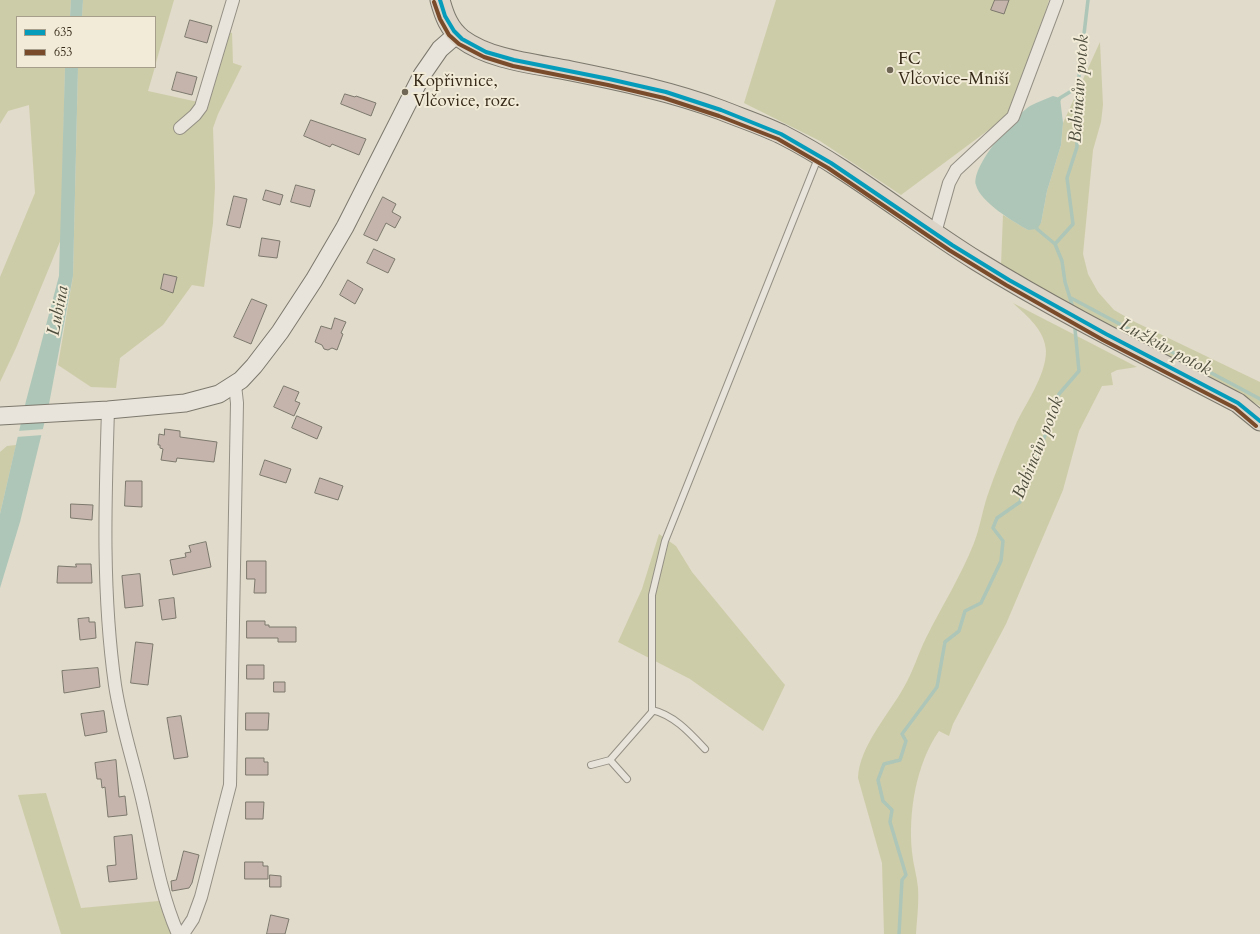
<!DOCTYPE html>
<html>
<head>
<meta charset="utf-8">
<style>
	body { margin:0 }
	#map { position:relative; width:1260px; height:934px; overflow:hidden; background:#e0dbca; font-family:Cardo,serif }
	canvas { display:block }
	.legend { position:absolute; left:16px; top:16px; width:140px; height:52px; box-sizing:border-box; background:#f1ebd7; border:1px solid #a69d8a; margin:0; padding:5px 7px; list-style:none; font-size:12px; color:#352817 }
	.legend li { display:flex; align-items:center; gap:8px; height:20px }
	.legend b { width:20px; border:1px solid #a69d8a }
</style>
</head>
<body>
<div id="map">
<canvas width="1260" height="934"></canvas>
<ul class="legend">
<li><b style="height:5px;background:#059cbc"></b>635</li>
<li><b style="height:5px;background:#7a4b2a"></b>653</li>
</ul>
</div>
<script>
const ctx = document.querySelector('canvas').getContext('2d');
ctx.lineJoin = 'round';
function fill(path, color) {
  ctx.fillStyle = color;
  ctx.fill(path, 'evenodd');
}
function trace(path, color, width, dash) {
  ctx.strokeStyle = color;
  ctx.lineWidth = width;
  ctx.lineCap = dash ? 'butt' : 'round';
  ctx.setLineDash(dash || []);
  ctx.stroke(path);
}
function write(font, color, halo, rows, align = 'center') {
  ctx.font = font + ' Cardo,serif';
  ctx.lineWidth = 4;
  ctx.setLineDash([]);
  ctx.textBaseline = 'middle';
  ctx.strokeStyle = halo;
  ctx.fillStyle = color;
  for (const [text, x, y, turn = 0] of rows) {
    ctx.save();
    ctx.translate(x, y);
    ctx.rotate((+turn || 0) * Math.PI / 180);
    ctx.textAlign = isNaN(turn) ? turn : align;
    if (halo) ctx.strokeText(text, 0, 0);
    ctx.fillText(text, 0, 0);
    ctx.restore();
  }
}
fill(new Path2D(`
	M0,0H71L70,17H17V67H65L61,239L16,348L0,382V277L35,193L29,105L8,111L0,124Z
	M83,0H174L155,66V17H82Z
	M776,0H1049L1038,37L1010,114L901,195L820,141L744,103Z
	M220,30L232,33L233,63L242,66L218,114L213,128L215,187L213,223L204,287L192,285L163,325L120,358L116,388L91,387L58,365L73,276L78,67H155L148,91L198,102Z
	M1100,42L1103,105L1101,122L1093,150L1083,254L1088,274L1098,292L1114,310L1135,322L1260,382V406L1051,294L1001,265L1003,215L1028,230L1041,223L1047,191L1061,145L1063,123Z
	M1013,303L1137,367L1117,370L1111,373L1113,385L1102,386L1079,431L1063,490L1006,624L953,724L949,736L939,731C916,764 908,813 912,852C913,864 917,876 918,888C919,903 917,919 916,934H884L882,863L858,778C859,747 889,714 904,687C913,672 918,654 926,638C942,606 961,576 974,543C980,528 982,512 987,497C995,473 1005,449 1015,426C1025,404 1046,376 1046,351C1045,330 1027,316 1013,303Z
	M16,445L0,514V452L7,446Z
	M659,534L676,546L692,572L785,685L763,731L690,679L618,642L642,589Z
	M46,793L81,908L159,901L171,934H61L18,795Z`), '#cdcca8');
fill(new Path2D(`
	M71,0H83L82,17H70Z
	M65,67H78L73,276L49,404L20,522L0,588V514L26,401L59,276Z
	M1053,96L1060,98L1063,123L1061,145L1047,191L1041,223L1037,229L1028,230C1014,222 980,202 976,185C971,166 1015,116 1030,106C1037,102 1046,99 1053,96Z`), '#adc6b8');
fill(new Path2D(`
	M45,429L43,435L16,437L17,431Z`), '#e0dbca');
trace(new Path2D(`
	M1057,103L1060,98L1078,87
	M1036,225L1037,229L1055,244
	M1071,298L1260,399
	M1073,308L1065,282L1062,261L1055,244L1073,224L1067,178L1077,147L1076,102L1088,0
	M899,934L902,880L906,875L890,822L892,810L883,801L878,780L884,764L900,760L906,741L902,734L937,687L945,642L959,631L965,611L981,603L1001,561L1003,541L993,528L997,518L1020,502L1052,417L1059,394L1079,371L1075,329`), '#adc6b8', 3.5);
const building = new Path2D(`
	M995,0H1009L1004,14L991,10Z
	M190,20L212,26L207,43L185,37Z
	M177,72L197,77L192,95L172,90Z
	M345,94L355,97L356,96L376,103L371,116L341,104Z
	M311,120L366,139L359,155L332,144L330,147L304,136Z
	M296,185L315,190L310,207L291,202Z
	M266,190L283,195L280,205L263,200Z
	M234,196L247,199L240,228L227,225Z
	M383,197L396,204L392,212L401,217L395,228L386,223L377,241L364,235Z
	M262,238L280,241L277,258L259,256Z
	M374,249L395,259L388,273L367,263Z
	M164,274L177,277L173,293L161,289Z
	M348,280L363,289L355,304L340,295Z
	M252,299L267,305L251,344L234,337Z
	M335,318L346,322L341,333L343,334L337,350L332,348L328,350L324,349L322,345L315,342L321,326L331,329Z
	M284,386L299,392L295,401L300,403L294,416L274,407Z
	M297,416L322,427L317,439L292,428Z
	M165,429L180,431V437L217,442L214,462L177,458L176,462L161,460L163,449L160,448V445H158L159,434L164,435Z
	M265,460L291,469L286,483L260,475Z
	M320,478L343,486L338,500L315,493Z
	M126,481H142V507L125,506Z
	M71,504L93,505L92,520L71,518Z
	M206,542L211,567L173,575L170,560L186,557L185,553L191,552L189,546Z
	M247,561H266V593H254L255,579H247Z
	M76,564H91L92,583H57L58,566L76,567Z
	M140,574L143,606L125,608L122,576Z
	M174,598L176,618L162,620L159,600Z
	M89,618V622H95L96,638L80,640L78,619Z
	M247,621H265V625H269V627H296V642H278V638H247Z
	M136,642L153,644L148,685L131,683Z
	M247,665H264V679H247Z
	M98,668L100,687L64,693L62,671Z
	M274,682H285V692H274Z
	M104,711L107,732L85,736L81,714Z
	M246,713H269L268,730H246Z
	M181,716L188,757L174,759L167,718Z
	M246,758H264V762H268V775H246Z
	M116,760L119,797L125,796L127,815L108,817L105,787L102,788L101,779H97L95,763Z
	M246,802H264L263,819H246Z
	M132,835L137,879L109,882L107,866L116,865L114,837Z
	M184,851L199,855L192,883L189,888L172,891L171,881L176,880Z
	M245,862H263V866H268V879H245Z
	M270,875L281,876V887H270Z
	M271,915L289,919L285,934H267Z`);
fill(building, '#c5b4ab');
trace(building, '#7c786d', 1);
const service = new Path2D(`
	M652,710C674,715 690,733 705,749
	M610,760L627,779
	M591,765L610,760L652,712V595L665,541L818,158`);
const minor = new Path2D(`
	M180,128L195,115L201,107L233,0
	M935,233L949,183L956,170L1013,117L1057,0
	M108,410C105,503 102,593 115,685C121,725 134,763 143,803C153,846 160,893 178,934
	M183,934L193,919L201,897L230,785L237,403L235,385`);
const secondary = new Path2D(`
	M0,416L108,410L185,403L219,394L241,380L254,366L280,332L314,280L345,227L422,75L440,49L456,35`);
const primary = new Path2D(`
	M440,0C444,15 449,29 462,39C490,60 537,64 571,71C621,81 673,92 721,110C741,118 762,125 781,134C850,169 911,220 977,261C1061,313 1150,357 1238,403L1260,421`);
trace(service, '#959085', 8);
trace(minor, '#959085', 14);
trace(secondary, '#7c786d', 19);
trace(primary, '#7c786d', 21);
trace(service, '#e8e4dc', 6);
trace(minor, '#e8e4dc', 12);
trace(secondary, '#e8e4dc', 17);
trace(primary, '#dbd4c7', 19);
trace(new Path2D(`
	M440,0L445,16L454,31L462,39L486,52L514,60L609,79L666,92L721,110L781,134L831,163L952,245L1009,280L1106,334L1238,403L1260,421`), '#059cbc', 4);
trace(new Path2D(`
	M434,2L440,19L449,35L459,44L484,57L513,66L608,85L664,98L719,116L778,139L828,168L949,250L1006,285L1103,340L1235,408L1256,426`), '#7a4b2a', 4);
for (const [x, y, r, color] of [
	[890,70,4,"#716756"],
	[405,92,4,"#716756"]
]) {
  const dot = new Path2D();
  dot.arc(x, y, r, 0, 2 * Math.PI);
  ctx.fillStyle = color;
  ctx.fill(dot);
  trace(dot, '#f1ebd7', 1.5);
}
write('17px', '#352817', '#f1ebd7', [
	["FC",898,60],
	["Vlčovice-Mniší",898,80],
	["Kopřivnice,",413,82],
	["Vlčovice, rozc.",413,102]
], 'left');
write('italic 18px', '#4e4d3d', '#f1ebd7', [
	["Babincův potok",1080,89,-86],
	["Lubina",59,311,-79],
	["Lužkův potok",1165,348,28],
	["Babincův potok",1039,448,-68]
]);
</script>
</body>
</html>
